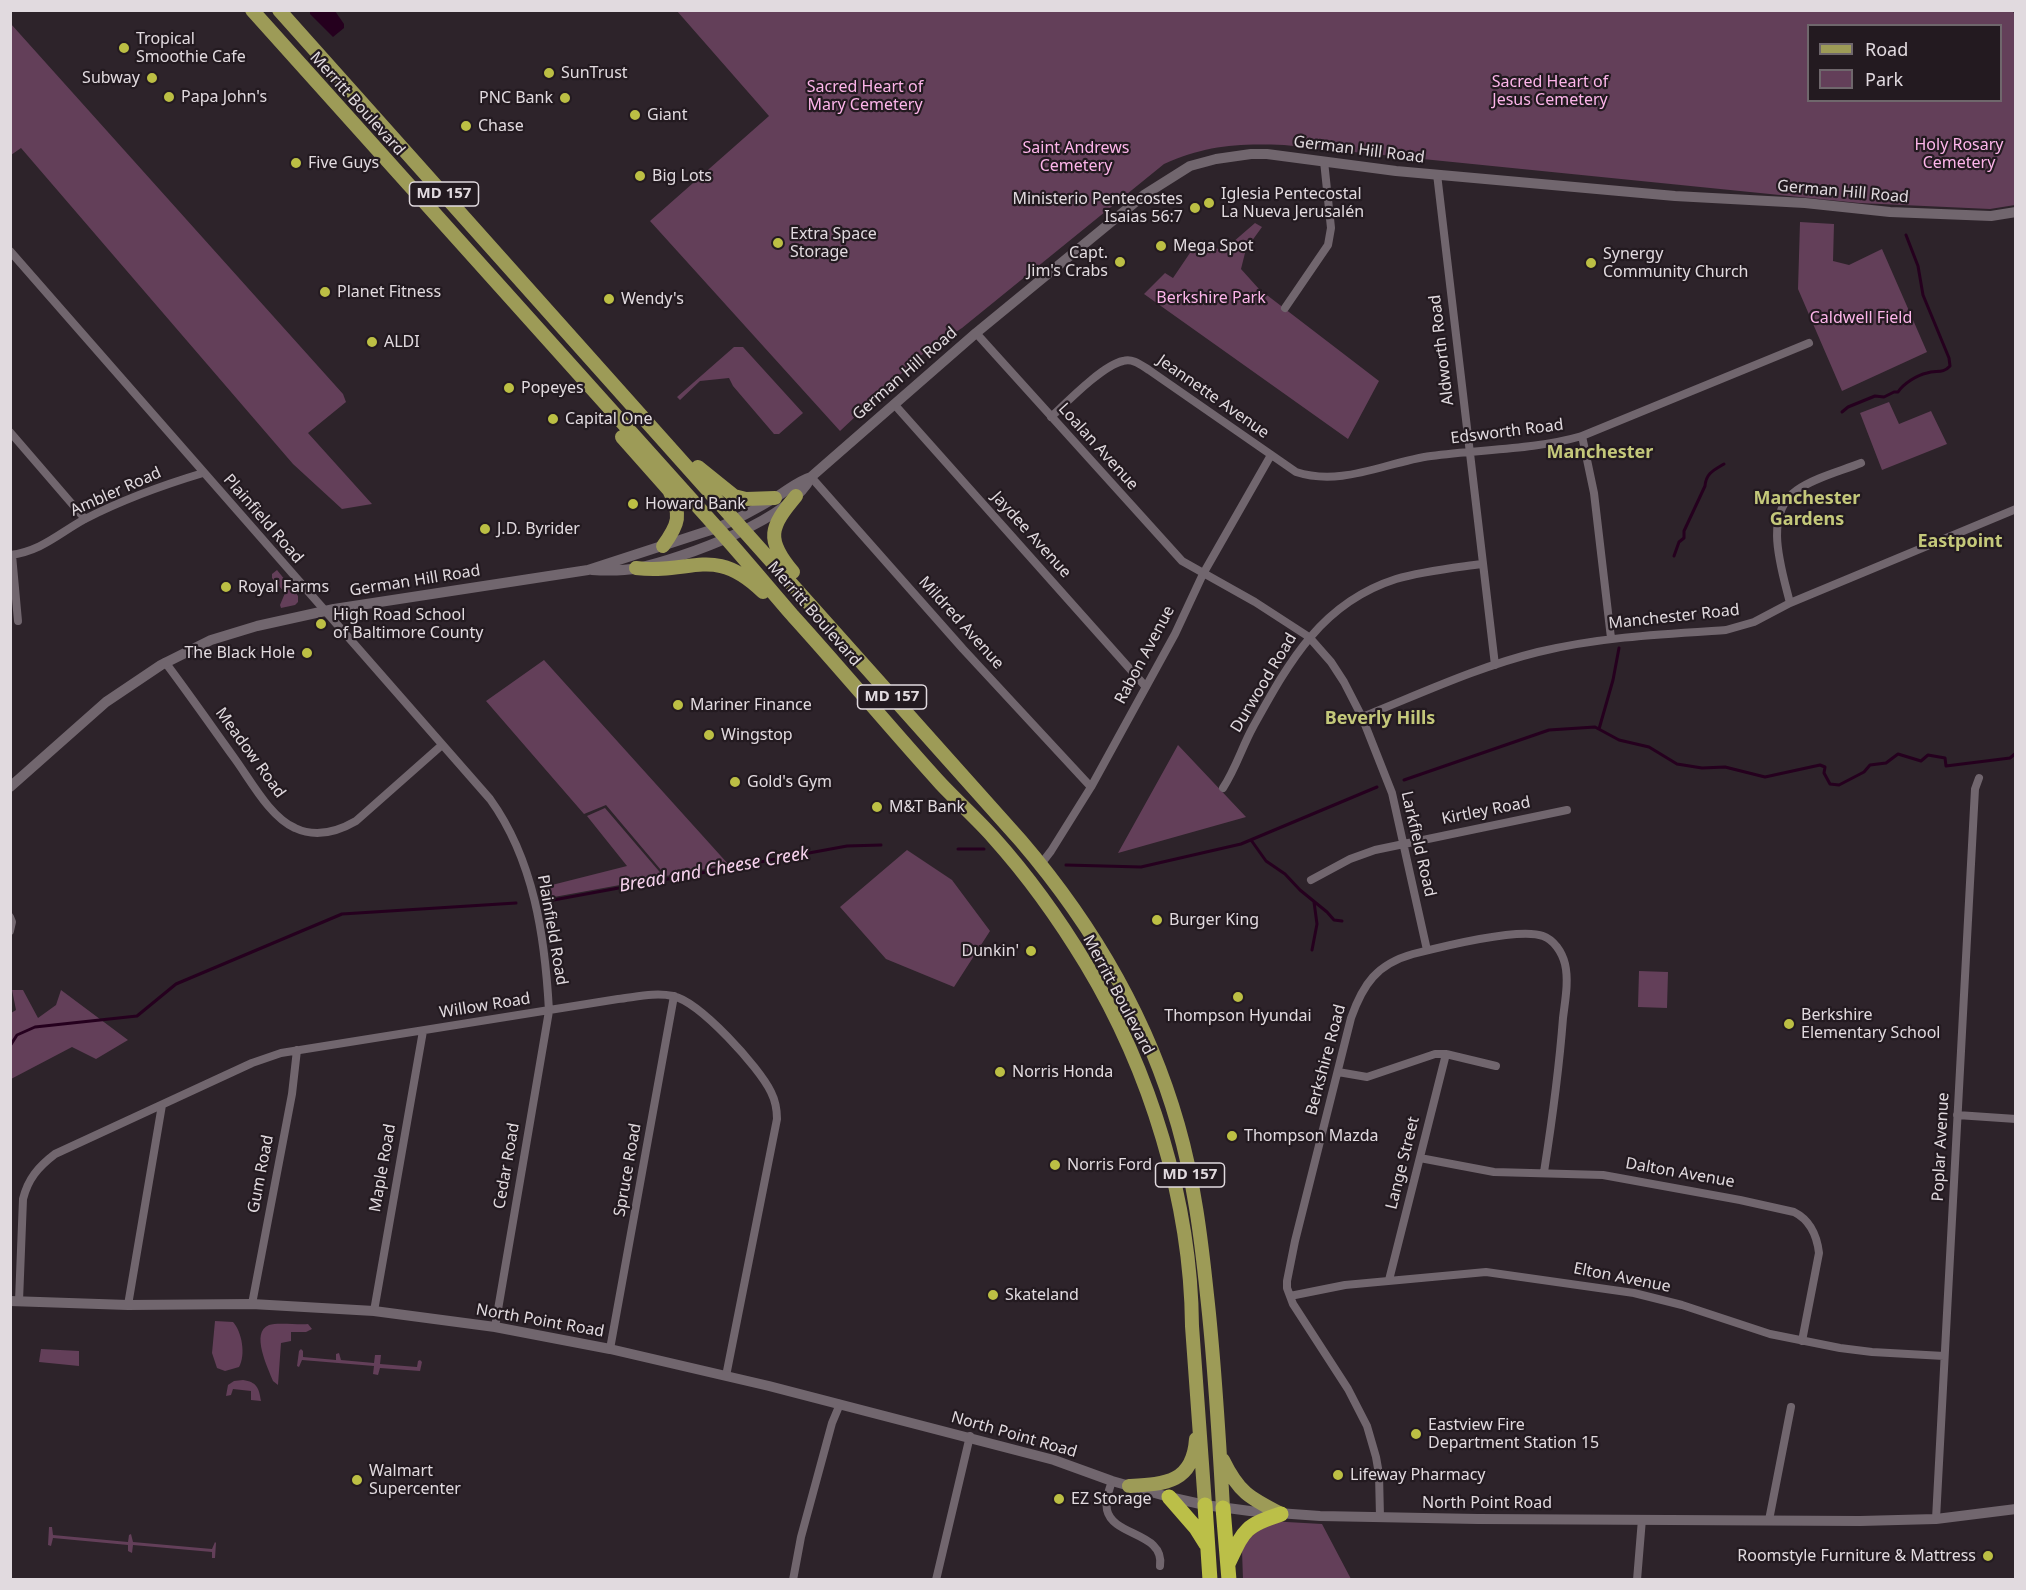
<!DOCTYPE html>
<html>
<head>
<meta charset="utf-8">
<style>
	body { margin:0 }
	#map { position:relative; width:2026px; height:1590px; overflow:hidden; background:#2d232a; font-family:"Noto Sans",sans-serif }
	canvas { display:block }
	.frame { position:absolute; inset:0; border:12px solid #e1dadf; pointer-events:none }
	.legend { position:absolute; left:1807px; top:24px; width:195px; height:78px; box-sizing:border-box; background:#231a20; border:2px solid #6f676c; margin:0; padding:8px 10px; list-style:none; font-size:18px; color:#e1dadf }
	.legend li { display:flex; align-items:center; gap:12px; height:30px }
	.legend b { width:30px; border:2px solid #6f676c }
</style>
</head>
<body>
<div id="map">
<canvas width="2026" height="1590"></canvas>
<div class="frame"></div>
<ul class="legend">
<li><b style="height:8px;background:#9d9b57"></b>Road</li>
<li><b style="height:16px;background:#633f59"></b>Park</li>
</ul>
</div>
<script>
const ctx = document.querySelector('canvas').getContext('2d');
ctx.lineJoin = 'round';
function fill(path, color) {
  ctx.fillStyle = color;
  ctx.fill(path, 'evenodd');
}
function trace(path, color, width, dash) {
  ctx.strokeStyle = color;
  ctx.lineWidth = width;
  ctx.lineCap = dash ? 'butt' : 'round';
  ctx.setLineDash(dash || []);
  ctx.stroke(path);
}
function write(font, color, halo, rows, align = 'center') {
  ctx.font = font + ' "Noto Sans",sans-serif';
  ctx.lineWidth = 4.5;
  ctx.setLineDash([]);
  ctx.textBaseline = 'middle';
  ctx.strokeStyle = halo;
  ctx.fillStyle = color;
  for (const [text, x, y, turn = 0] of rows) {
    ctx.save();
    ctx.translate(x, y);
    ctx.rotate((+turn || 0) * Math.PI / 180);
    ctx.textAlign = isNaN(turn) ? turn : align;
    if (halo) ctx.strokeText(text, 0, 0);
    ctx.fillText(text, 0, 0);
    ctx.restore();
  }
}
fill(new Path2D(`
	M2012,10L2016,17L2015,205L1990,209L1859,203L1284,145C1238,143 1206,145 1164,164L962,328L920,356L840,431L650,221L769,116L677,11ZM1808,26H2000V100H1808Z
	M11,24L343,394L346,402L308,433L372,504L342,509L293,464L21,148L11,155Z
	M1800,222L1834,224L1833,261L1849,265L1882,249L1927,352L1842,391L1798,289Z
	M1255,223L1262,227L1246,249L1241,269L1259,289L1379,381L1348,439L1144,294L1165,273L1173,278L1196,244L1203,248L1225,249Z
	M734,347H743L803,413L779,434H774L733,386L729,378L700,381L680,400L677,397Z
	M1889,402L1899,424L1931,411L1947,444L1882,470L1860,413Z
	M277,570L298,596V602L295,605L281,608L280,605L285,593L272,578V574Z
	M544,660L729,865L666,876L606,805L584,814L486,701Z
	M1178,745L1246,817L1118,853Z
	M605,808L664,877L543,899L540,888L627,866L587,816Z
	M907,850L952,880L990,931L954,987L886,959L840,907Z
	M1639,971L1668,972L1667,1008L1638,1007Z
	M12,990H23L38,1018L56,1005L61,990L128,1040L96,1059L72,1047L11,1079V1013L16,1010Z
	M215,1321L233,1322C242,1332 246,1355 239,1367L225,1371L217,1368L212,1353Z
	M308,1324L312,1329L306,1332H291V1341L281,1343L278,1385L273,1381C268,1368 250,1332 269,1325C277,1322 298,1325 308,1324Z
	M41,1349L79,1351V1366L39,1362Z
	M301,1349L303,1351V1357L336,1360V1354L339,1353L341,1360L374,1363L375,1355H381L380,1364L417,1367L418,1361L420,1360L422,1362L420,1371L380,1368L378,1375L373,1374L374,1366L302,1360L299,1367L297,1366L299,1351Z
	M243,1380C257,1382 259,1388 261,1401L251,1400V1391L233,1389L231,1395L226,1396L228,1385L234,1381Z
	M1269,1521L1322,1524L1351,1579L1243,1580L1242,1550L1245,1537Z
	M49,1527H52L53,1535L128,1542L129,1535L131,1534L133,1542L212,1549L215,1542L216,1543L215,1558H212V1552L133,1545L132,1553L128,1551V1545L53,1538L51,1546L48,1545Z`), '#633f59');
fill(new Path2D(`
	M310,11H335L344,24V28L333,37L310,14Z`), '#25001e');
trace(new Path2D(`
	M1842,412L1848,407L1875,396L1884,397L1894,392H1898C1903,384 1917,375 1927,373C1936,370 1943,374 1950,366L1949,358L1923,295L1918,266L1906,235
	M1674,556L1679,542L1684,538V531L1705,486C1706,473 1714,470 1724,464
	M1599,729L1613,680L1619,648
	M1404,780L1549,730L1595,727L1619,740L1649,747L1677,764L1702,768L1725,767L1765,777L1820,765L1825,767L1824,773L1830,784L1839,785L1864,772L1870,765L1886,763L1898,754L1921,761L1928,755L1945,758L1946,766L2010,758L2016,753
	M1251,840L1266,861L1285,874L1300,890L1327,912L1334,920L1342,921
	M958,849H984
	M1066,865L1141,867L1241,844L1377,787
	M548,901L847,846L881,845
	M1312,950L1317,924L1314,902
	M10,1046L17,1035L35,1027L137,1016L176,984L342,914L516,903`), '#25001e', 3);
trace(new Path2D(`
	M1437,174L1495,665
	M10,251L490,799C534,860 545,937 549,1011L495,1327
	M1285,308L1328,245L1331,228L1324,161
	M976,333L1182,561L1255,602L1309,637L1331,662L1344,682L1362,717L1392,793L1427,950
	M894,404L1146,687
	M1051,417C1067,402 1103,365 1123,361C1133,358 1141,365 1149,370L1296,472C1342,487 1386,462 1431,456C1482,449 1533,450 1582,436L1809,343
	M10,432L85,519
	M1582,436L1594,493L1611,638
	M811,477L963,649L1091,787
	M10,555C42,551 59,533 85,519C122,500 163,485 203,473
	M12,555L18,621
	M1790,603C1782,570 1762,514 1797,490C1816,477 1841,471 1861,463
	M165,662C189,694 212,727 235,759C251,781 270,817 295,828C316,838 337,832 356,821L442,745
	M1362,717C1420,694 1477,667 1538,652C1600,637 1663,634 1726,630L1754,622L1790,603L2016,509
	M1223,788C1236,768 1242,747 1253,727C1289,662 1321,603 1396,579C1423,571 1453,568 1481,564
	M1041,864L1051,851L1091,787L1175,634L1203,574L1271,455
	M1311,880L1350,859L1375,850L1567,810
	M10,917L12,922L10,931
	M1338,1072L1367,1077L1435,1054H1446L1496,1066
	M1957,1115L2016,1119
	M1420,1158L1494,1172L1603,1175L1740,1200L1794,1212C1810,1220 1817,1236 1819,1253L1802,1341
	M1389,1280L1446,1054
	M1290,1296L1345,1285L1486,1272L1634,1293L1682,1305L1770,1334L1840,1348L1872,1352L1944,1356
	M19,1301L23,1199C28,1179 38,1167 55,1154L252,1063L281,1053L618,999C636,997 655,992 673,996C700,1002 759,1067 771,1092C775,1100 777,1110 777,1119L726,1376
	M252,1304L292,1094L297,1050
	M128,1305L162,1105
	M374,1311L423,1031
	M610,1349L674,996
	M1112,1481C1109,1490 1105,1500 1107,1510C1113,1537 1165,1532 1160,1566
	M1380,1517L1379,1474L1376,1457L1367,1426L1348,1389L1293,1304L1287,1288V1281L1295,1241L1351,1018C1363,984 1377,964 1413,954C1440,947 1520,927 1543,936C1554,940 1562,952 1565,964C1569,981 1565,1001 1563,1018C1559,1070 1552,1121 1544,1172
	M1936,1519L1975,789L1979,778
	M1769,1520L1791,1407
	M793,1580L801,1537L832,1423L840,1404
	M936,1580L970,1436
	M1637,1580L1642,1519`), '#71666e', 8);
trace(new Path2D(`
	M592,570C607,571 623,571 638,568C683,558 791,520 811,477
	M10,787L106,702L161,665L211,640L257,626L334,609L588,570L717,528C738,519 758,508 778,496C789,489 798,481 811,477L976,333L1144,195L1190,166L1216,159L1251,154H1267L1396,171L1675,196L1805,203L1890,212L1991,216L2016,212
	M10,1301L128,1305L252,1304L374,1311L495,1327L610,1349L769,1386L1054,1460L1112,1481L1169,1497L1205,1505L1250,1511L1320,1516L1478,1519L1860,1521L1936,1519L2016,1509`), '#71666e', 10);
trace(new Path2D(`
	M252,10C406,184 562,356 717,528C743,557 768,587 793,616C843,671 891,729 941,784C958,802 977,819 993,837C1028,876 1059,919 1086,964C1150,1070 1191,1202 1192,1326L1205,1505
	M279,10L1021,841C1092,924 1148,1020 1178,1125C1194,1181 1201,1237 1207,1295C1215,1366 1219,1437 1223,1508
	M622,437L669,490C682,515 679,524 663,546
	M698,467L734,496L746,499L775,498
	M636,568C692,575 714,544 763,592
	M793,572C765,539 770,527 796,496
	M1223,1460C1239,1493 1250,1498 1281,1514
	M1129,1486C1165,1484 1193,1483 1196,1439`), '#9d9b57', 14);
trace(new Path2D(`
	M1169,1497L1196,1528L1206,1544
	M1205,1505L1210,1580
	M1223,1508L1229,1580
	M1228,1564C1244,1530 1244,1526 1281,1514`), '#bbbf48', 15);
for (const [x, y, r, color] of [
	[124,48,6,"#bcbf44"],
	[549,73,6,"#bcbf44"],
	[152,78,6,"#bcbf44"],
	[169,97,6,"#bcbf44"],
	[565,98,6,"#bcbf44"],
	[635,115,6,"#bcbf44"],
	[466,126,6,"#bcbf44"],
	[296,163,6,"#bcbf44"],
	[640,176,6,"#bcbf44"],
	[1209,203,6,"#bcbf44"],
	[1195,208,6,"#bcbf44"],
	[778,243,6,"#bcbf44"],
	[1161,246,6,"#bcbf44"],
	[1120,262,6,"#bcbf44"],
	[1591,263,6,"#bcbf44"],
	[325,292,6,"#bcbf44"],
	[609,299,6,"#bcbf44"],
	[372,342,6,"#bcbf44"],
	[509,388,6,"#bcbf44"],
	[553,419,6,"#bcbf44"],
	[633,504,6,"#bcbf44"],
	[485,529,6,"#bcbf44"],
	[226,587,6,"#bcbf44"],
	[321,624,6,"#bcbf44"],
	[307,653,6,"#bcbf44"],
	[678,705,6,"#bcbf44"],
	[709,735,6,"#bcbf44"],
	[735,782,6,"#bcbf44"],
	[877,807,6,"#bcbf44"],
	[1157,920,6,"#bcbf44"],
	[1031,951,6,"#bcbf44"],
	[1238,997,6,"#bcbf44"],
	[1789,1024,6,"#bcbf44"],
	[1000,1072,6,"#bcbf44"],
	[1232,1136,6,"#bcbf44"],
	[1055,1165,6,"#bcbf44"],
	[993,1295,6,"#bcbf44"],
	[1416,1434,6,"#bcbf44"],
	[1338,1475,6,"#bcbf44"],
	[357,1480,6,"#bcbf44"],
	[1059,1499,6,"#bcbf44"],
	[1988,1556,6,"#bcbf44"]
]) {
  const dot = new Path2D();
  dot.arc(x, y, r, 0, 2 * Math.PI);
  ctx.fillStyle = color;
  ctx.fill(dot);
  trace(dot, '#231a20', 2);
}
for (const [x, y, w] of [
	[444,194,69],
	[892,697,69],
	[1190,1175,69]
]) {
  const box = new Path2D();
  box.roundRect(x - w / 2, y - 12, w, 24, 4.5);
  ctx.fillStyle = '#231a20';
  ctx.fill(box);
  trace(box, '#e1dadf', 1.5);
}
write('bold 15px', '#e1dadf', null, [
	["MD 157",444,194],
	["MD 157",892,697],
	["MD 157",1190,1175]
]);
write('16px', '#e1dadf', '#231a20', [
	["Tropical",136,39],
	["Smoothie Cafe",136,57],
	["SunTrust",561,73],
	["Subway",140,78,"right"],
	["Papa John's",181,97],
	["PNC Bank",553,98,"right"],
	["Giant",647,115],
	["Chase",478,126],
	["Five Guys",308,163],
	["Big Lots",652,176],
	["Iglesia Pentecostal",1221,194],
	["La Nueva Jerusalén",1221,212],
	["Ministerio Pentecostes",1183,199,"right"],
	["Isaias 56:7",1183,217,"right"],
	["Extra Space",790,234],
	["Storage",790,252],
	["Mega Spot",1173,246],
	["Capt.",1108,253,"right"],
	["Jim's Crabs",1108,271,"right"],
	["Synergy",1603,254],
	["Community Church",1603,272],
	["Planet Fitness",337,292],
	["Wendy's",621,299],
	["ALDI",384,342],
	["Popeyes",521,388],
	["Capital One",565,419],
	["Howard Bank",645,504],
	["J.D. Byrider",497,529],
	["Royal Farms",238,587],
	["High Road School",333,615],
	["of Baltimore County",333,633],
	["The Black Hole",295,653,"right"],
	["Mariner Finance",690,705],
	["Wingstop",721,735],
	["Gold's Gym",747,782],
	["M&T Bank",889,807],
	["Burger King",1169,920],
	["Dunkin'",1019,951,"right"],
	["Berkshire",1801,1015],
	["Elementary School",1801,1033],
	["Thompson Hyundai",1238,1016,"center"],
	["Norris Honda",1012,1072],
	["Thompson Mazda",1244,1136],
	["Norris Ford",1067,1165],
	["Skateland",1005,1295],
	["Eastview Fire",1428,1425],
	["Department Station 15",1428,1443],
	["Walmart",369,1471],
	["Supercenter",369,1489],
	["Lifeway Pharmacy",1350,1475],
	["EZ Storage",1071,1499],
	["Roomstyle Furniture & Mattress",1976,1556,"right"]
], 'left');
write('16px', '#fdb5ea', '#231a20', [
	["Sacred Heart of",1550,82],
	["Jesus Cemetery",1550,100],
	["Sacred Heart of",865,87],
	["Mary Cemetery",865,105],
	["Holy Rosary",1959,145],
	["Cemetery",1959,163],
	["Saint Andrews",1076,148],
	["Cemetery",1076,166],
	["Berkshire Park",1211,298],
	["Caldwell Field",1861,318]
]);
write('16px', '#e1dadf', '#231a20', [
	["Merritt Boulevard",357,104,48],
	["German Hill Road",1359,150,7],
	["German Hill Road",1843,192,5],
	["Aldworth Road",1442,350,-97],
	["German Hill Road",905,374,-41],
	["Jeannette Avenue",1213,397,35],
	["Edsworth Road",1507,432,-7],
	["Loalan Avenue",1098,447,48],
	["Ambler Road",116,492,-24],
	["Plainfield Road",263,519,49],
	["Jaydee Avenue",1031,535,48],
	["German Hill Road",415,581,-9],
	["Merritt Boulevard",814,614,49],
	["Manchester Road",1674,617,-6],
	["Mildred Avenue",961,623,48],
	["Rabon Avenue",1145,655,-62],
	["Durwood Road",1264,683,-59],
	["Meadow Road",250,753,54],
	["Kirtley Road",1486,811,-11],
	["Larkfield Road",1418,844,77],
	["Plainfield Road",552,930,80],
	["Merritt Boulevard",1118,995,62],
	["Willow Road",485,1006,-9],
	["Berkshire Road",1326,1060,-75],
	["Poplar Avenue",1941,1147,-87],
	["Lange Street",1403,1163,-76],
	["Cedar Road",507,1166,-80],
	["Maple Road",383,1168,-80],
	["Spruce Road",628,1170,-80],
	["Dalton Avenue",1680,1173,10],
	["Gum Road",261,1174,-79],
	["Elton Avenue",1622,1278,11],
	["North Point Road",540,1321,10],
	["North Point Road",1014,1435,16],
	["North Point Road",1487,1503]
]);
write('bold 18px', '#c4c87a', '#231a20', [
	["Manchester",1600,453],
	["Manchester",1807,499],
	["Gardens",1807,520],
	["Eastpoint",1960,542],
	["Beverly Hills",1380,719]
]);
write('italic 18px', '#f7d2ed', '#231a20', [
	["Bread and Cheese Creek",714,870,-10]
]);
</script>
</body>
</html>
